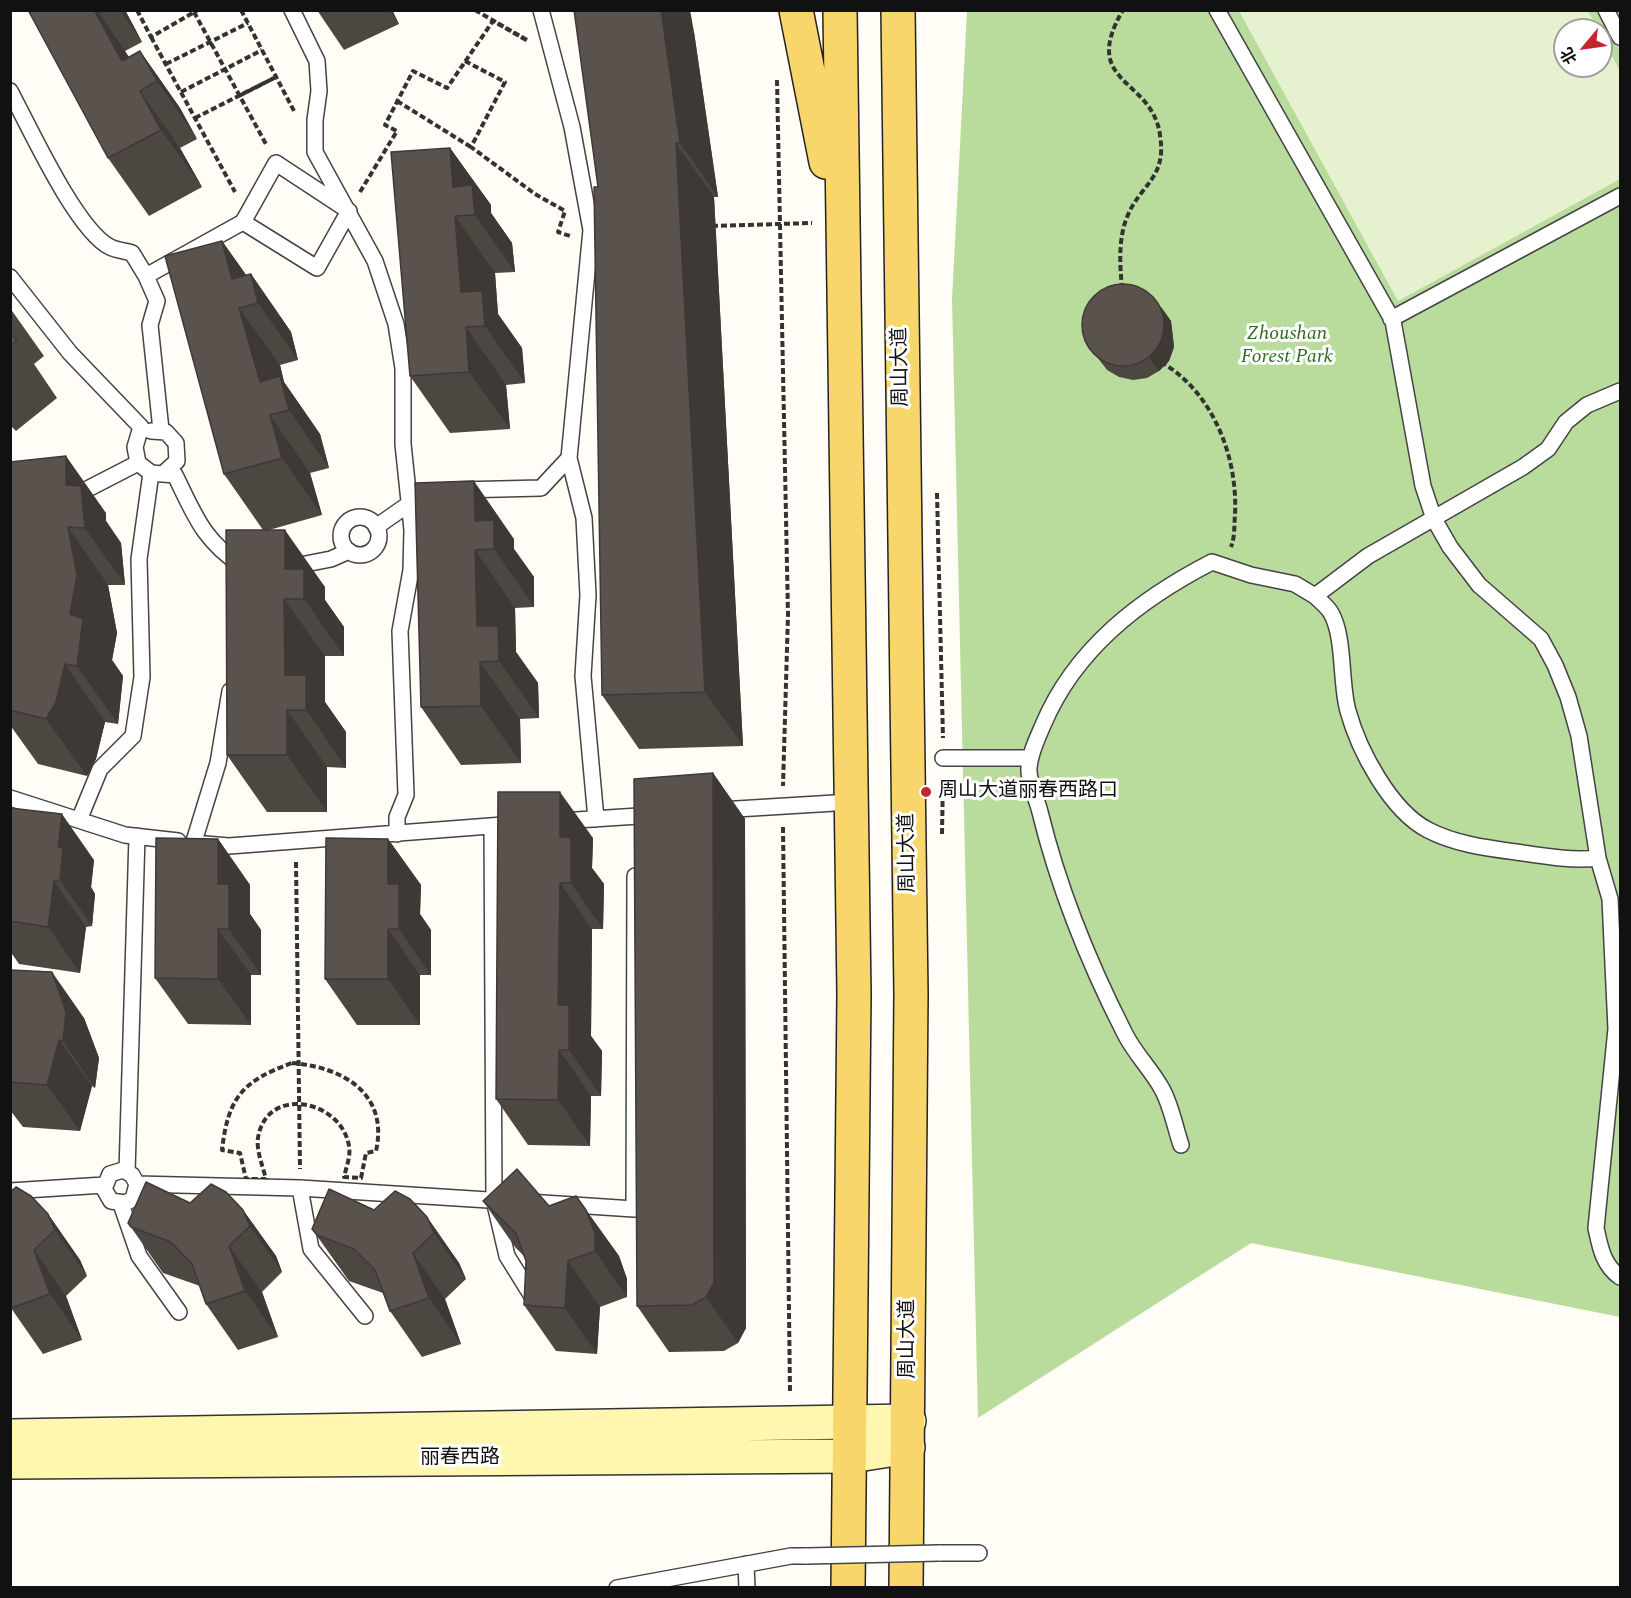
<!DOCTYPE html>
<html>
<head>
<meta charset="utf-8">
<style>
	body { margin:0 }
	#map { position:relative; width:1631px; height:1598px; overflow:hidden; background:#fffdf5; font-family:Spectral,"Noto Sans SC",serif }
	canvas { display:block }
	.frame { position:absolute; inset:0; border:12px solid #111; pointer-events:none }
	.north { position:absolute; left:1553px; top:18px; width:60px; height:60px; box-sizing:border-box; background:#fff; border:2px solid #a0a0a0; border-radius:50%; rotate:241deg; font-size:16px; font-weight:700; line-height:24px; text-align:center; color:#111 }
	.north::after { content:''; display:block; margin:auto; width:21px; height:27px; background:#c4262e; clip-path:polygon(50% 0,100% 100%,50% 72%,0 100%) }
</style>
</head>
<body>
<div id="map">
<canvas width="1631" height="1598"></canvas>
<div class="frame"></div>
<div class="north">北</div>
</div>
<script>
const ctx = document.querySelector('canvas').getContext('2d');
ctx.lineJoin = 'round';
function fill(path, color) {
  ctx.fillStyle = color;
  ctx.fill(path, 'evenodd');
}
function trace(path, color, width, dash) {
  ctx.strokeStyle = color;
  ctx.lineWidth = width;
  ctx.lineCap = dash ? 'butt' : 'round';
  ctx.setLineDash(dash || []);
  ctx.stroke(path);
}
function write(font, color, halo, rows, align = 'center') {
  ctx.font = font + ' Spectral,"Noto Sans SC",serif';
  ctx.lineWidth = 6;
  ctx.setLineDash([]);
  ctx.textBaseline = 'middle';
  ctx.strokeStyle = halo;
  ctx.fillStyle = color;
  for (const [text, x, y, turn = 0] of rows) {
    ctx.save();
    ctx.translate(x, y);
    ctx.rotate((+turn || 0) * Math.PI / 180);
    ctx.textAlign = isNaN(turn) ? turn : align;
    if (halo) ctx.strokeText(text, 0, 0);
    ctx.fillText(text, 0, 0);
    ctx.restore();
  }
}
fill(new Path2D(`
	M967,11H1620V1317L1251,1243L978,1418L952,299ZM1565,30H1601V66H1565Z`), '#b9dc9c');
fill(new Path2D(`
	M1239,11H1588L1598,30H1565V66H1601V35L1620,71V179L1398,301Z`), '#e6f2cf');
const lane = new Path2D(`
	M292,10L317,61L319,91L315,120V152L375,261L396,324L403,368V444L412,530L411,570L400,631L406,795L397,817V834
	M541,10L572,127L591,230L569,458L584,518L588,595L583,676L596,819
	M1217,10L1393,321L1423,486L1434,519L1450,547L1479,585L1541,639L1555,665L1568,697L1579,736L1598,858L1610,899L1616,1029L1596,1228C1600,1247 1603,1265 1620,1277
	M1606,10L1620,37
	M10,91C29,126 76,230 110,247C116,250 125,251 132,253L146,276
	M10,277L70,353L141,427L135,447L138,463L151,473L175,475C195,516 203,540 242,566
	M1391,319L1620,196
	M161,430L150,325L157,301L146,276L243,222L317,268L349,211L276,163L243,222
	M151,431L166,432L176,443L177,461L165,472
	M459,490L541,488L569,458
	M72,497L138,463
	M341 536a19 19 0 1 1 38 0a19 19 0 1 1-38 0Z
	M376,527L416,499
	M290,567L331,559L349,551
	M1315,596C1320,601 1328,607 1331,613C1345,637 1340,683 1348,711C1359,751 1391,811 1428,830C1455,844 1486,848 1516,852C1543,856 1571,861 1598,858
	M943,758H1030
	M10,798L125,835L178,841
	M720,810L851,802
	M79,820L100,769L133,736L142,677L139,559L151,473
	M561,821L654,815
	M492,826L494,1200L507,1256L535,1301
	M205,844L229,846L516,824
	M192,848L218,763L230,691
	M1181,1145C1175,1127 1171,1105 1162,1089C1151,1069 1134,1053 1124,1032C1088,961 1059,890 1040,812C1037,799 1028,782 1029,768C1030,753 1037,739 1043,725C1075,649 1140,599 1212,562L1251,575L1295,584L1315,596L1368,556L1523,467L1548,449L1566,422L1587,405L1620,391
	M127,1172L137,836
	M137,1184L133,1199L125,1203L111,1201L104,1189L110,1174L123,1170L132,1175L137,1184L300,1188L504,1201
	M300,1188L311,1249L365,1316
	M10,1191L104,1185
	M528,1202L634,1209L635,876
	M121,1204L139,1256L179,1312
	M939,1553H979
	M746,1564L747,1588
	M617,1588L791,1556H807`);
const secondary = new Path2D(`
	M10,1436L909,1421
	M10,1462L851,1456L908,1447`);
const primary = new Path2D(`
	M796,10L826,162
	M840,10L854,994L848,1588
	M898,10L911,994L906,1588`);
trace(lane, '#444', 18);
trace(secondary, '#333', 36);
trace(primary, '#222', 36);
trace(new Path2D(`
	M137,10L151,37L198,10
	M241,10L294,111
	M475,10L527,40
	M194,12L267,146
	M151,37L235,192
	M465,61L505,82L471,147L535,194L565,211L558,232L570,236
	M166,64L248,23
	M777,80L788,614L783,786
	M181,92L262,50
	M397,101L471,147
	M195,118L276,77L239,96
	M360,192L397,131L385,125L413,71L447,88L493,21L528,41
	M712,226L812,223
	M1122,289C1120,264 1118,240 1127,217C1141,183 1167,179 1160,135C1152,77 1079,85 1123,10
	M1161,362C1213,392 1238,457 1235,515C1234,526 1235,537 1231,547
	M937,493L943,738
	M783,827L790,1392
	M942,834L943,778
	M296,862L300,1169
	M292,1063C342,1067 389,1093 376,1151L366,1153L361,1178L344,1177C346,1168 351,1156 349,1146C341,1099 266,1085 258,1138C256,1150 263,1167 266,1179H246L240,1153L222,1150C228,1098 242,1081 292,1063Z`), '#333', 4, [6, 3]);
trace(lane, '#fff', 15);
trace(secondary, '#fff6b0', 33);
trace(primary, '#f9d66b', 33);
const laneBridge = new Path2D(`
	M807,1556L939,1553`);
trace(laneBridge, '#444', 18, []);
trace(laneBridge, '#fff', 15);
fill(new Path2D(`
	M28,10H125L142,42L125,51L129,57L140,51L180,108L197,139L180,148L202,187L149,216L108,158Z
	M317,10H392L399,24L344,50Z
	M694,32L718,197H714L743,746L639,749L602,695L598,187Z
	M450,148L491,205V213L512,243L515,272L495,273L498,314L522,348L525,383L506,385L510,429L450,433L410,376Z
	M222,241L246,275L251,274L291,332L298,360L280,365L284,382L320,434L329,468L310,473L322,515L269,530L325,587V600L344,627V656H325V702L346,732V768L327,767V812H267L227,755L263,530L224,474Z
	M1153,296L1171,321L1174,347L1169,361L1159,371L1147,378L1133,380L1119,377L1107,370L1088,345Z
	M10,308L44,356L34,364L57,398L16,431L10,425Z
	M10,462L106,513V521L121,543L125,585H108L117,633L112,660L123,676L118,724L105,722L96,759L87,776L38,764L10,725Z
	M415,483L514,539V549L534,577V607L515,608L516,652L538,683L539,718L520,719L521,763L461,765L421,707Z
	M713,773L745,819L746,1328L738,1343L724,1351L669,1352L637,1306Z
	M498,792L593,838L592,868L604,884L603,929H592L591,1036L602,1051L601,1096H591L590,1146L528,1145L496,1099Z
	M10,808L94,860L91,887L95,894L92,926L86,927L80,973L19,964L10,951Z
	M218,839L250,885V914L261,930V975H251V1025L188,1024L155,978Z
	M388,839L421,885L420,914L431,930V975H420V1025H357L325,979Z
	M10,970L84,1018L99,1058L95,1088L92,1086L80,1131L23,1127L10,1110Z
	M483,1201L549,1206L586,1210L619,1256L627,1279V1297L600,1307L597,1354L556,1351L524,1305L526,1261L524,1256L515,1247Z
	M190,1203L243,1210L276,1256L282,1272L262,1292L278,1337L238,1350L206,1304L200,1286L163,1273L128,1223Z
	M48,1214L80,1260L87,1276L66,1296L82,1340L43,1354L11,1308Z
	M427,1217L459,1263L466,1279L445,1299L461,1344L422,1357L390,1311L383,1293L349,1281L312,1229Z`), '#4d4742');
fill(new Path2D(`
	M94,10H97L125,51L145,88L122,61Z
	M120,10H125L142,42Z
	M389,10H392L399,24Z
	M661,10H690L694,32L718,197L680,143Z
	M140,51L180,108L197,139L157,81Z
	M140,91L180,148L202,187L161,130Z
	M676,143L714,197L743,746L705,692Z
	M450,148L491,205V213L512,243L515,272L475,215L453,187Z
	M455,216L495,273L498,314L522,348L525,383L461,292Z
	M222,241L254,286L251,274L291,332L298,360L258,303L232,279Z
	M1161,307L1171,321L1174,347L1169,361L1159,371L1149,357Z
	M239,308L280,365L284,382L320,434L329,468L289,410L260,382Z
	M466,327L506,385L510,429L469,372Z
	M270,415L310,473L322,515L282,458Z
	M66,456L106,513V521L121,543L125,585L85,528L66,485Z
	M474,481L514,539V549L534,577V607L475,521Z
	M68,527L108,585L117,633L112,660L123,676L118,724L77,666L70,614Z
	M285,530L325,587V600L344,627V656L304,599L285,569Z
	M475,550L515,608L516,652L538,683L539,718L499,661L477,626Z
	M284,599L325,656V702L346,732V768L306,710L285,675Z
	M480,662L520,719L521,763L481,706Z
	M65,664L105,722L96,759L87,776L46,719Z
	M287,710L327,767V812L287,755Z
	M713,773L745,819L746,1328L738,1343L706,1297Z
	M560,792L593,838L592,868L604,884L603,929L571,883L560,837Z
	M62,814L94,860L91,887L95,894L92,926L60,880L58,847Z
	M218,839L250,885V914L261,930V975L229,929L218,884Z
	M388,839L421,885L420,914L431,930V975L399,929L388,884Z
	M54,881L86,927L80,973L48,927Z
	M560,883L592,929L591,1036L602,1051L601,1096L569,1050L558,1005Z
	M218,929L251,975V1025L218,979Z
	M388,929L420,975V1025L388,979Z
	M52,972L84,1018L99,1058L95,1088L63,1041Z
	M59,1040L92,1086L80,1131L47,1085Z
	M559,1050L591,1096L590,1146L558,1100Z
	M243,1210L276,1256L282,1272L250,1226Z
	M586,1210L619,1256L627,1279V1297L595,1251Z
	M48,1214L80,1260L87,1276L55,1230Z
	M427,1217L459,1263L466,1279L434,1233Z
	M229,1246L262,1292L278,1337L245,1291Z
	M34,1250L66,1296L82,1340L50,1294Z
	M413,1253L445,1299L461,1344L429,1298Z
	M568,1261L600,1307L597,1354L565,1308Z`), '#3f3936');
const building = new Path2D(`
	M28,10H94L122,61L140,51L157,81L140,91L161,130L108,158Z
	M574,10H661L680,143H676L705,692L602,695L594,187H598Z
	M450,148L453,187L472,185L475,215L455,216L461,292L482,291L485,326L466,327L469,372L410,376L391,152Z
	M222,241L232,279L251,274L258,303L239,308L260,382L280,376L289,410L270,415L282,458L224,474L165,256Z
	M1082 325a41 41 0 1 1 82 0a41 41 0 1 1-82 0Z
	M10,332L17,341L10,346Z
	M66,456V485L81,486L85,528L68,527L77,575L70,614L83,619L77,666L65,664L56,702L46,719L10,710V462Z
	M474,481L475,521L494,520V549L475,550L477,626H498L499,661L480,662L481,706L421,707L415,483Z
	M226,530H285V569H304V599H284L285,675H306V710H287V755H227Z
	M713,773L714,1282L706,1297L692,1305L637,1306L634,779Z
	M498,792H560V837L571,838V883H560L558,1005H569V1050H559L558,1100L496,1099Z
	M10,808L62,814L58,847L63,848L60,880L54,881L48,927L10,921Z
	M156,838L218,839V884H229V929H218V979L155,978Z
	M326,838L388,839V884H399V929H388V979H325Z
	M10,970L52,972L66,1012L63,1041L59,1040L47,1085L10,1082Z
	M517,1169L549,1206L576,1196L586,1210L595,1233V1251L568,1261L565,1308L524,1305L526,1261L516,1233L483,1201Z
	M146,1182L190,1203L211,1184L226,1192L243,1210L250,1226L229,1246L245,1291L206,1304L192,1264L171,1242L131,1227L128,1223Z
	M16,1187L31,1196L48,1214L55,1230L34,1250L50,1294L11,1308L10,1192Z
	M329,1189L374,1210L395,1191L410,1199L427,1217L434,1233L413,1253L429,1298L390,1311L375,1270L354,1249L317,1235L312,1229Z`);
fill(building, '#5a524d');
trace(building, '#3f3936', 1.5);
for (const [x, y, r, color] of [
	[926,792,6,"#c4262e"]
]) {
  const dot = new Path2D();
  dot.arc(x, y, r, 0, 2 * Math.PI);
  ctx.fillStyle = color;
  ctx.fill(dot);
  trace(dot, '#fff', 2);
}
write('italic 20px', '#2f6b1f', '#fff', [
	["Zhoushan",1287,335],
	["Forest Park",1287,358]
]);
write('20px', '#111', '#fff', [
	["周山大道",902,367,-91],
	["周山大道",909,853,-91],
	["周山大道",909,1339,-90],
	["丽春西路",460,1459]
]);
write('20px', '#111', '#fff', [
	["周山大道丽春西路口",938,792]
], 'left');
</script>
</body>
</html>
